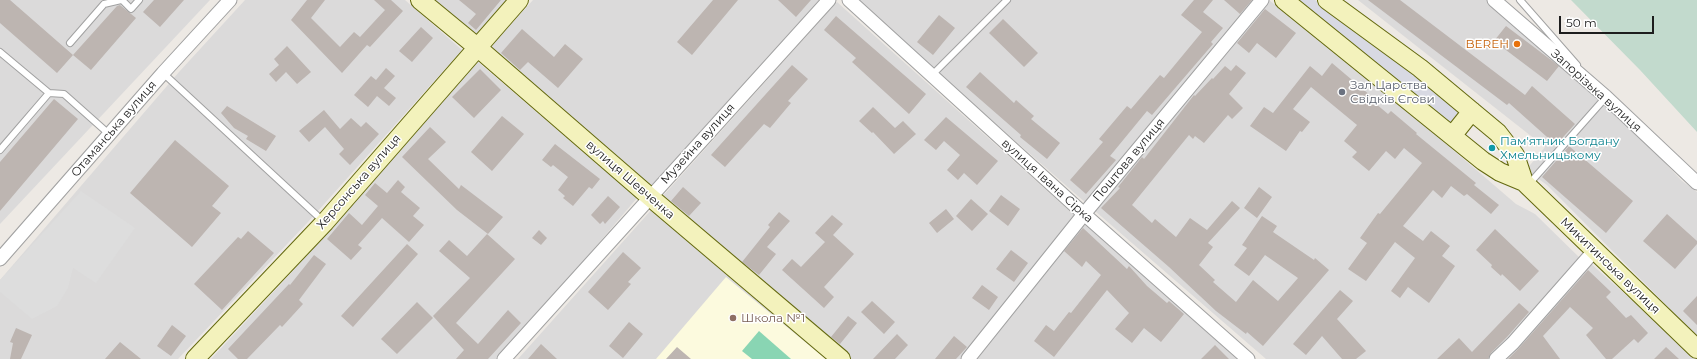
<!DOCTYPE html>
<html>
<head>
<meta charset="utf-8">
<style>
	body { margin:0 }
	#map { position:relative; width:1697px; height:359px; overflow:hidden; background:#ede9e4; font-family:Montserrat,sans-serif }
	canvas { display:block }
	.scale { position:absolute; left:1559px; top:16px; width:95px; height:18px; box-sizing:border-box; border:2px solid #1d1d1d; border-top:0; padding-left:5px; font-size:12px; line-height:14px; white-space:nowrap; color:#1d1d1d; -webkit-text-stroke:3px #fff; paint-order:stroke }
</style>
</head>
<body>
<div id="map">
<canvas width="1697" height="359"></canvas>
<div class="scale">50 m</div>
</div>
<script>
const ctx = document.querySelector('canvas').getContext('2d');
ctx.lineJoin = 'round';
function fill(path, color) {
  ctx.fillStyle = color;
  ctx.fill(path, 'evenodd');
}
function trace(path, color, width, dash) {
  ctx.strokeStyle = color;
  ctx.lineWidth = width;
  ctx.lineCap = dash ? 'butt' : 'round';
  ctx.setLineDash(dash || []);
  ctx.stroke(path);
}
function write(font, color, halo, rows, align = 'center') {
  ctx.font = font + ' Montserrat,sans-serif';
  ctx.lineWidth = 3;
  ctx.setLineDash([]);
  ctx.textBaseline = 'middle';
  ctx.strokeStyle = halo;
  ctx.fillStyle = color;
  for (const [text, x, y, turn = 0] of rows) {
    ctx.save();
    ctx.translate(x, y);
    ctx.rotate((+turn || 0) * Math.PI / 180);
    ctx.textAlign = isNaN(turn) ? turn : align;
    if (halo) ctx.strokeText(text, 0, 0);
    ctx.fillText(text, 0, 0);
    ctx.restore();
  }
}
fill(new Path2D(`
	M0,0H210L0,224Z
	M245,0H405L462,50L308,222L178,359H0V280L179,72Z
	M430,0H508L474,38Z
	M533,0H822L652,188L489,49Z
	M855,0H1255L1087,204Z
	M1267,0H1269L1403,107L1516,204L1535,214L1584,262L1494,359H1266L1095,211Z
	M1358,0H1492L1621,117L1682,181L1697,192V336L1547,185L1526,170L1545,147Z
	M837,2L1074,215L963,359H846L662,197Z
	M478,62L637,198L547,304L497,359H211L292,272Z
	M653,208L719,267L828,359H518Z
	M1083,220L1237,359H972Z
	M1589,262L1697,358V359H1499Z`), '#dbdada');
fill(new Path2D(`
	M726,277L826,359H656Z`), '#fcfade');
fill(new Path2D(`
	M1571,0H1697V132L1640,70Z`), '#c2dacd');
fill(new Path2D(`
	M759,331L791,359H752L742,351Z`), '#89d5b3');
fill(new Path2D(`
	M81,191L135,228L96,283L73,268L68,288L57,306L32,319L0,292V280Z`), '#ddd');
fill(new Path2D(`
	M1295,0H1315L1467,112L1452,130Z`), '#d8d9e3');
fill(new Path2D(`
	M0,0H10L73,55L57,73L0,23Z
	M154,0H184L160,27L143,12Z
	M307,0H325L311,18L340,47L354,32L360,37L385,10L374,0H391L403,11L370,47L367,45L342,73L291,20Z
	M459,0H501L476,30L468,23L476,14Z
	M713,0H738L692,55L677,42Z
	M778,0H811L796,17Z
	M1194,0H1213L1203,12L1223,28L1211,42L1213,44L1152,115L1147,111L1110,156L1116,160L1086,194L1070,180L1103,142L1099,139L1127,106L1131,109L1160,75L1164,78L1202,32L1181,15Z
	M1224,0H1252L1240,14Z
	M1368,0H1400L1525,95L1532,86L1575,124L1556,145L1509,103L1507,105Z
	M120,5L136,18L91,70L73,55L117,6Z
	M1265,9L1296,33L1276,58L1257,43L1249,53L1237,43Z
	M939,15L955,28L933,55L917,42Z
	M836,16L926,94L909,114L852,62L856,58L824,30Z
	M1003,19L1038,53L1024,67L989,33Z
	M1506,26L1559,66L1547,81L1494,41Z
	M421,27L433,38L412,62L399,51Z
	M522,29L554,57L565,44L583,59L558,88L528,62L520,70L501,53Z
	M287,46L311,72L297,84L286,72L276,82L269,74L279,65L274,59Z
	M1332,63L1371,96L1369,98L1388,114L1391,111L1417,133L1416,134L1476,183L1474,185L1499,205L1491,214L1467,194L1464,196L1451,186L1442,198L1433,190L1403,226L1423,241L1431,231L1450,246L1442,256L1455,266L1429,303L1408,287L1400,298L1391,291L1415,258L1395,242L1366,281L1348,269L1367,243L1360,238L1378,213L1380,214L1422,163L1404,148L1395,159L1386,151L1369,171L1352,157L1357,152L1344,141L1357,125L1311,87L1293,109L1310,122L1302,132L1300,131L1286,151L1250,126L1264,107L1273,113L1310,66L1322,76Z
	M792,65L808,79L788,101L791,103L770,128L764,124L725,167L711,155Z
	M1236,65L1246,73L1229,94L1243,108L1232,119L1228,115L1204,143L1195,136L1193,139L1189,135L1132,205L1152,223L1155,219L1176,237L1190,218L1207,230L1232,201L1240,208L1208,243L1213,247L1199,265L1215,280L1213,282L1236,302L1253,280L1278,301L1298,278L1265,255L1249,276L1234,265L1247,248L1242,245L1262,216L1277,226L1273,232L1314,260L1315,258L1329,270L1263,346L1247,332L1246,334L1216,311L1169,267L1101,208L1120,188L1118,187L1142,157L1144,159L1194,95L1195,96L1212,78L1213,79L1225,66L1231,71Z
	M386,68L395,76L384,88L396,98L389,106L377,96L368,107L354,95L371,76L376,80Z
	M480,69L501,90L474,118L452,97Z
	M980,72L1014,103L1016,100L1034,116L1031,119L1060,143L1047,159L1020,137L1021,135L966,87Z
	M54,99L78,119L0,211V162Z
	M227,106L276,136L266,151L246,139L248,136L234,128L221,113Z
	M873,107L895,128L903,121L916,134L894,154L873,132L872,133L859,121Z
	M324,110L340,129L351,118L361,127L366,122L379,134L350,165L339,154L344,149L325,127L309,142L299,131Z
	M502,116L524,134L492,171L471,152Z
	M946,117L998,161L977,185L964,173L958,180L947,170L960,155L944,141L936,150L924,140Z
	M430,127L446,142L428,159L459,189L461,185L503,217L488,234L457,210L402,157Z
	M175,140L229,186L212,206L221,213L192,247L130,193Z
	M555,144L600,179L592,189L589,187L573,206L563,198L565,196L558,190L568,177L553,165L551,167L542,160Z
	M1569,146L1633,201L1606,233L1542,177Z
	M398,180L405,187L401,192L420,208L413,216L424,225L409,242L382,218L358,245L362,248L351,260L327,239L349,213L362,225L378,206L365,195L375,183L387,193Z
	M683,187L701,203L689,216L671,201Z
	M1259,187L1272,197L1257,218L1244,208Z
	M1001,195L1020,209L1008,226L989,211Z
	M608,196L620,207L605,224L603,221L600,224L591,215Z
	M971,199L988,214L972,231L956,216Z
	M946,209L954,219L937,233L929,223Z
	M779,212L790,221L767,247L776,254L759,275L742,262L770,227L768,225Z
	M1667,214L1697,241V244L1675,269L1643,241Z
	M832,215L843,224L833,235L854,254L824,287L834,297L824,308L782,270L792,259L801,267L825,242L815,233Z
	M1083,228L1127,269L1129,266L1147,286L1167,303L1169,301L1184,314L1161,342L1144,328L1132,343L1115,329L1129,313L1107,290L1054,357L1034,341L1046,325L1054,331L1069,312L1071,313L1101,275L1086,261L1082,267L1064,251Z
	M1495,229L1539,271L1520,291L1502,274L1501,276L1491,267L1492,265L1476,250Z
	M539,230L547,238L541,245L532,238Z
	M248,231L274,253L222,310L194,284L238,237L241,239Z
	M487,234L515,259L456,323L478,344L508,310L521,323L488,359H456L464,350L433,316L470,278L439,251L449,240L467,256Z
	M407,244L418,254L353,327L341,316Z
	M1011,250L1028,263L1014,282L996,269Z
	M623,252L641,268L628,282L631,284L608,310L588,292Z
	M314,255L326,264L299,300L303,304L282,327L280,325L247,359H238L228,349L289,284L290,285Z
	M1588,270L1611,292L1606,297L1626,318L1631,315L1648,333L1638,343L1634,339L1612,359H1606L1586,335L1593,328L1570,307L1543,336L1560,359H1508L1519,348Z
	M982,285L998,297L989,310L972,298Z
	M1340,290L1353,301L1337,319L1366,351L1356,359H1342L1322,336L1306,355L1293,344Z
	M1697,296V325L1683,311Z
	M872,301L895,322L884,334L861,312Z
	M417,302L433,318L397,354L381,339Z
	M1519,303L1529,312L1507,337L1491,353L1488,359H1437L1459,338L1472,352Z
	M848,316L857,323L840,344L831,337Z
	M629,322L643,334L623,358L609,346Z
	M172,325L186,336L171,356L157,346Z
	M16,328L32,335L21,359H10L13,343L10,342Z
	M897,334L908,345L895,359H873Z
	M954,336L967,347L956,359H935Z
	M120,342L141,359H105Z
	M541,344L557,359H528Z
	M1215,345L1229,359H1201Z
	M677,347L691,359H666Z
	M1666,347L1679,359H1654Z`), '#bdb5b1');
const lane = new Path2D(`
	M122,0L131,9L139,0
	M1520,0L1577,65
	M70,43L104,4L121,0
	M0,52L49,93
	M163,73L323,221
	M931,76L1007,0
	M0,150L49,93L64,94L109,134
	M1529,184L1606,97`);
const street = new Path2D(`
	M849,0L1084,214L1248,359
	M1494,0L1606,97L1697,183
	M0,259L163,73L230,0
	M504,359L829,0
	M968,359L1084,214L1262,0
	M1496,359L1513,343L1594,251`);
const secondary = new Path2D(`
	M420,0L477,47L650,197L841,359
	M1284,0L1483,161L1500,172L1524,182
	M1327,0L1420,68L1498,133L1515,155L1524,182L1528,186L1697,349
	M1452,136L1472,111
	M195,359L325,222L519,0`);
trace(lane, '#a1a1a1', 8);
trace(street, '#a1a1a1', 15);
trace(secondary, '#64690f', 20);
trace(lane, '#fff', 6);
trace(street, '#fff', 13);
trace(secondary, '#f3f2bc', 18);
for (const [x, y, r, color] of [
	[1517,44,4,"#e8710a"],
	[1342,92,4,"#6b7280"],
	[1492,148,4,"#0f9aa8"],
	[733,318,4,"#8d6e63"]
]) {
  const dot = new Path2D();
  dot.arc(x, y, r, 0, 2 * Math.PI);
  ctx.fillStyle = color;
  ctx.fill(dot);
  trace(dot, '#fff', 1.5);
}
write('12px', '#c56008', '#fff', [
	["BEREH",1509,44]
], 'right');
write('12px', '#5b616d', '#fff', [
	["Зал Царства",1350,85],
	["Свідків Єгови",1350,99]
], 'left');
write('12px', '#1d1d1d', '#fff', [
	["Запорізька вулиця",1596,91,42],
	["Отаманська вулиця",114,129,-49],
	["Музейна вулиця",698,144,-48],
	["Поштова вулиця",1129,160,-50],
	["вулиця Шевченка",630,180,41],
	["вулиця Івана Сірка",1047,181,42],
	["Херсонська вулиця",359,182,-49],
	["Микитинська вулиця",1610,266,44]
]);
write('12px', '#0d838f', '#fff', [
	["Пам'ятник Богдану",1500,141],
	["Хмельницькому",1500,155]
], 'left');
write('12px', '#785e54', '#fff', [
	["Школа №1",741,318]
], 'left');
</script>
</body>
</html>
